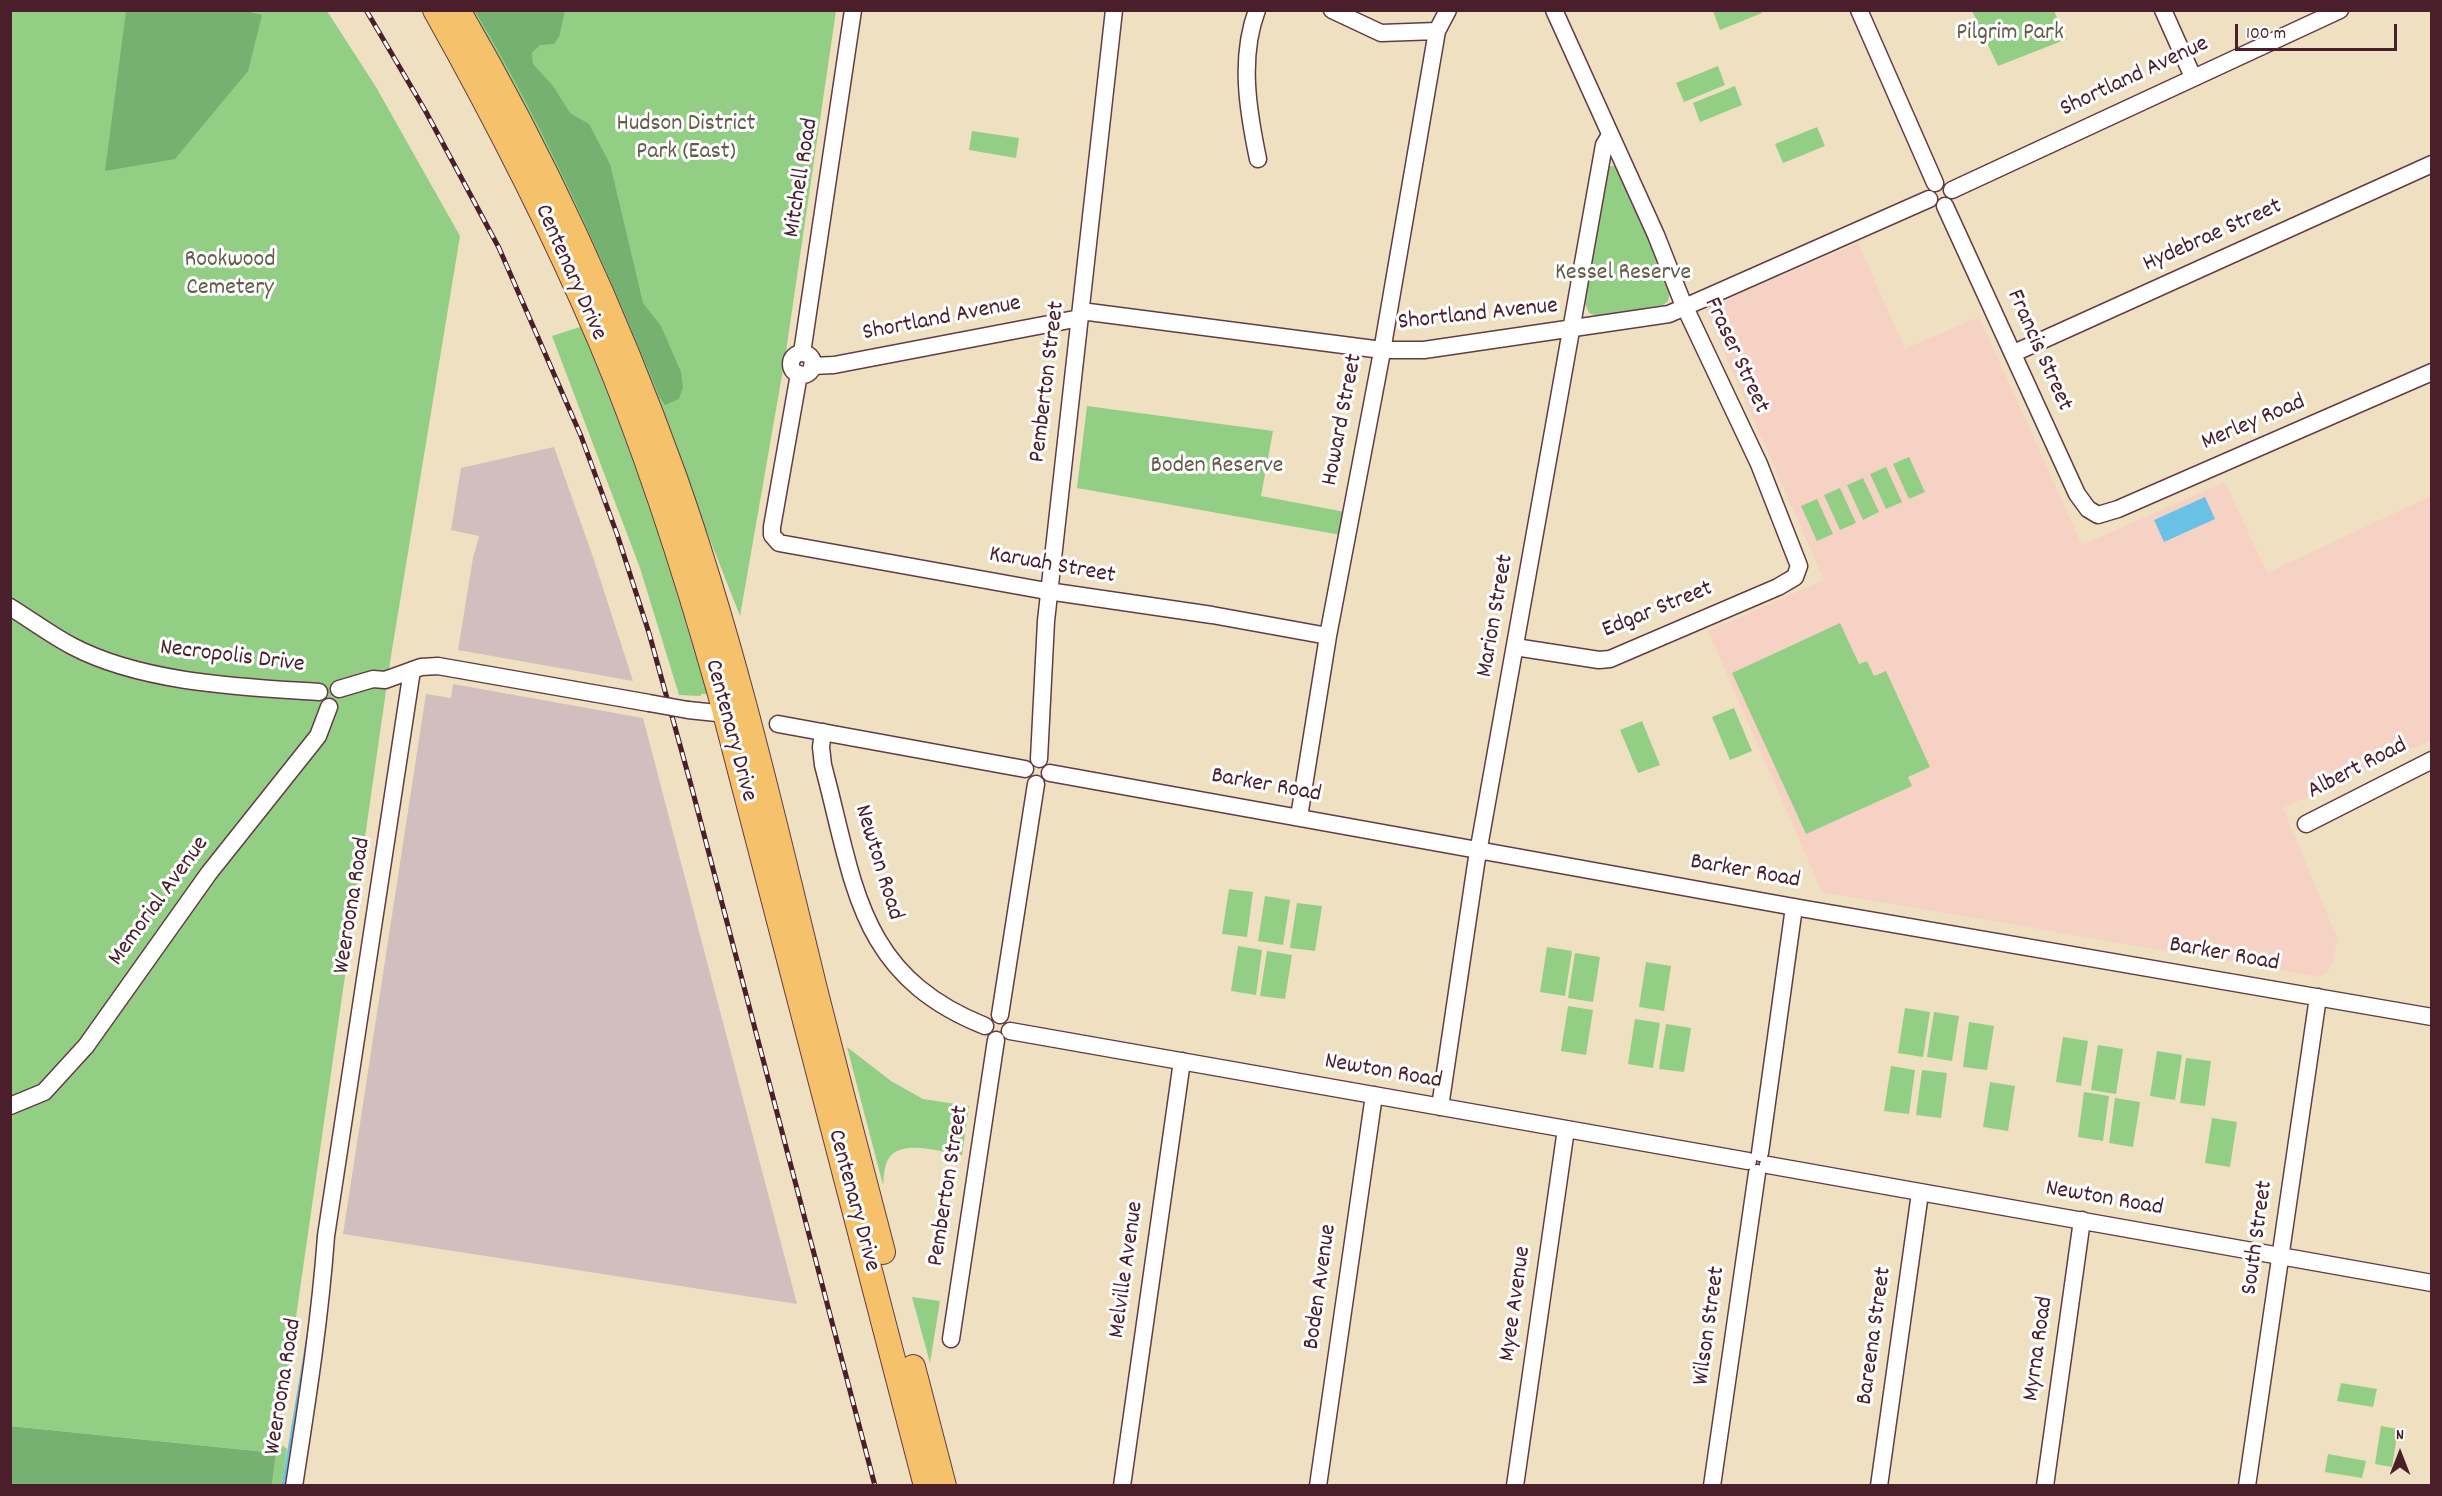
<!DOCTYPE html>
<html>
<head>
<meta charset="utf-8">
<style>
	body { margin:0 }
	#map { position:relative; width:2442px; height:1496px; overflow:hidden; background:#efe0c1; font-family:Dekko,sans-serif }
	canvas { display:block }
	.frame { position:absolute; inset:0; border:12px solid #4a1f2b; pointer-events:none }
	.north { position:absolute; left:2370px; top:1424px; width:60px; height:60px; -webkit-text-stroke:4px #fff; paint-order:stroke; rotate:0deg; font-size:16px; font-weight:700; line-height:24px; text-align:center; color:#4a1f2b }
	.north::after { content:''; display:block; margin:auto; width:21px; height:27px; background:#4a1f2b; clip-path:polygon(50% 0,100% 100%,50% 72%,0 100%) }
	.scale { position:absolute; left:2235px; top:24px; width:162px; height:27px; box-sizing:border-box; border:3px solid #4a1f2b; border-top:0; padding-left:8px; font-size:18px; line-height:21px; white-space:nowrap; color:#4a1f2b; -webkit-text-stroke:4px #fff; paint-order:stroke }
</style>
</head>
<body>
<div id="map">
<canvas width="2442" height="1496"></canvas>
<div class="frame"></div>
<div class="north">N</div>
<div class="scale">100 m</div>
</div>
<script>
const ctx = document.querySelector('canvas').getContext('2d');
ctx.lineJoin = 'round';
function fill(path, color) {
  ctx.fillStyle = color;
  ctx.fill(path, 'evenodd');
}
function trace(path, color, width, dash) {
  ctx.strokeStyle = color;
  ctx.lineWidth = width;
  ctx.lineCap = dash ? 'butt' : 'round';
  ctx.setLineDash(dash || []);
  ctx.stroke(path);
}
function write(font, color, halo, rows, align = 'center') {
  ctx.font = font + ' Dekko,sans-serif';
  ctx.lineWidth = 6;
  ctx.setLineDash([]);
  ctx.textBaseline = 'middle';
  ctx.strokeStyle = halo;
  ctx.fillStyle = color;
  for (const [text, x, y, turn = 0] of rows) {
    ctx.save();
    ctx.translate(x, y);
    ctx.rotate((+turn || 0) * Math.PI / 180);
    ctx.textAlign = isNaN(turn) ? turn : align;
    if (halo) ctx.strokeText(text, 0, 0);
    ctx.fillText(text, 0, 0);
    ctx.restore();
  }
}
fill(new Path2D(`
	M1858,243L1905,349L1979,317L2082,545L2225,482L2267,573L2431,496V740L2283,808L2337,938L2334,958L2328,972L2319,977L1822,892L1708,631L1824,580L1705,309Z`), '#f6d2c5');
fill(new Path2D(`
	M554,447L593,557L633,681L458,650L473,558L479,536L451,530L461,468Z
	M453,684L643,718L797,1304L343,1234L426,694L451,698Z`), '#d1bfbf');
fill(new Path2D(`
	M1761,10L1762,13L1720,30L1713,11Z
	M10,11H327L376,87L460,236L391,656L278,1442L287,1449L282,1485H272L276,1453L11,1426Z
	M472,11H836L785,358L740,616L651,390Z
	M1972,11H2054L2067,39L1998,66Z
	M1718,66L1725,85L1684,102L1676,83Z
	M1735,86L1742,105L1700,122L1693,103Z
	M1817,127L1825,146L1783,163L1775,144Z
	M972,131L1019,138L1016,158L969,150Z
	M1608,166H1614L1618,170L1671,288L1668,301L1663,305L1600,317L1589,313L1581,295Z
	M583,326C630,447 679,566 707,694H701V696L679,695L640,568L552,336Z
	M1087,406L1273,431L1261,496L1345,512L1341,535L1077,488Z
	M1909,457L1925,492L1909,499L1893,464Z
	M1886,467L1902,502L1886,509L1870,474Z
	M1863,478L1879,512L1863,520L1847,485Z
	M1840,488L1856,523L1840,530L1824,495Z
	M1817,499L1833,534L1817,541L1801,506Z
	M1840,623L1859,664L1867,661L1874,676L1886,671L1930,767L1908,777L1912,786L1806,834L1732,673Z
	M1734,708L1752,751L1730,760L1712,717Z
	M1642,721L1660,765L1638,773L1620,730Z
	M1229,889L1253,892L1247,937L1222,934Z
	M1265,896L1290,900L1283,945L1258,941Z
	M1297,903L1322,906L1315,951L1290,948Z
	M1238,946L1262,950L1256,995L1231,991Z
	M1547,947L1572,951L1565,996L1540,992Z
	M1267,951L1292,955L1285,999L1260,996Z
	M1575,953L1600,957L1593,1002L1568,998Z
	M1646,962L1671,966L1664,1011L1639,1007Z
	M1568,1006L1593,1010L1586,1055L1561,1051Z
	M1905,1008L1930,1012L1923,1057L1898,1053Z
	M1934,1012L1959,1016L1952,1061L1927,1057Z
	M1635,1019L1660,1023L1653,1068L1628,1064Z
	M1969,1022L1994,1026L1987,1070L1963,1067Z
	M1666,1024L1691,1028L1684,1072L1659,1069Z
	M2063,1037L2088,1041L2081,1086L2056,1082Z
	M2098,1045L2123,1049L2116,1094L2091,1090Z
	M847,1047L891,1081L923,1099L969,1106L962,1155C944,1153 902,1138 889,1158C884,1165 884,1176 883,1185Z
	M2157,1051L2182,1055L2175,1100L2150,1096Z
	M2186,1058L2211,1061L2205,1106L2180,1103Z
	M1891,1066L1915,1070L1909,1114L1884,1111Z
	M1922,1070L1947,1073L1941,1118L1916,1115Z
	M1990,1082L2015,1086L2008,1131L1983,1127Z
	M2084,1092L2109,1096L2103,1141L2078,1137Z
	M2115,1098L2140,1102L2133,1147L2109,1143Z
	M2212,1118L2237,1122L2230,1167L2205,1163Z
	M912,1297L940,1301L930,1363Z
	M2341,1383L2377,1389L2373,1407L2337,1401Z
	M2381,1426L2398,1429L2392,1467L2375,1464Z
	M2328,1454L2366,1461L2362,1478L2325,1472Z`), '#92cf84');
fill(new Path2D(`
	M242,10L262,15L248,71L175,159L105,171L126,11Z
	M475,11H565L559,37L554,44L540,45L532,53L533,64L553,86L570,113L589,124L610,164L643,303L661,326L681,372L683,387L679,399L665,405L660,398C606,266 548,133 475,11Z
	M10,1426L276,1453L272,1485H11Z`), '#75b272');
fill(new Path2D(`
	M2205,497L2215,519L2164,542L2154,520Z`), '#69c2e6');
trace(new Path2D(`
	M283,1486L310,1323`), '#69c2e6', 3);
const minor = new Path2D(`
	M1257,10C1239,58 1248,111 1258,159
	M1332,10L1381,33L1437,31
	M1859,10L1935,183
	M2163,10L2193,77
	M1952,190L2340,10
	M1945,206L2077,494L2088,509L2098,515L2118,509L2432,372
	M1081,311L1382,350H1424L1669,314L1929,199
	M791 364a11 11 0 1 1 22 0a11 11 0 1 1-22 0Z
	M802,353L853,10
	M2014,353L2432,164
	M812,366L834,365L1080,318
	M799,374L772,527V535L779,543L1041,590L1212,615L1328,636
	M10,607C31,620 51,635 72,646C142,683 241,687 319,692
	M1515,647L1599,660L1610,659L1778,587L1795,577L1799,566L1759,464L1682,301L1656,235L1554,10
	M339,689L373,679L385,680L421,667L438,666L649,703
	M688,710L717,713L735,710
	M778,724L1025,769
	M823,732L821,747L823,765C855,884 857,975 985,1026
	M1039,759L1046,621L1114,10
	M1050,773L1794,907L2432,1017
	M1299,817L1328,636L1381,357L1437,31L1448,10
	M2306,824L2432,760
	M1000,1015L1036,784
	M1010,1031L1748,1161
	M10,1106L44,1092L86,1046L209,873L318,736L329,707
	M1440,1107L1476,864L1604,145L1610,135
	M1760,1153L1794,907
	M1768,1165L2432,1283
	M951,1339L996,1040
	M294,1486C307,1402 320,1320 326,1236L412,670
	M1122,1486L1182,1061
	M1318,1486L1374,1095
	M1515,1486L1566,1129
	M1712,1486L1757,1173
	M1879,1486L1920,1193
	M2045,1486L2082,1220
	M2247,1486L2318,997`);
const highway = new Path2D(`
	M435,10C495,117 551,226 599,338C648,454 686,573 720,694L926,1486
	M458,10C545,159 617,317 675,478C734,645 773,817 815,989C837,1077 860,1164 883,1252
	M913,1367L944,1486`);
trace(minor, '#633c42', 19);
trace(highway, '#633c42', 26);
trace(minor, '#fff', 16);
trace(highway, '#f6c16b', 24);
const rail = new Path2D(`
	M366,10L426,112L499,248L581,436L617,534L649,633L691,785L875,1486`);
trace(rail, '#4a1f2b', 5);
trace(rail, '#fff', 3, [9]);
const minorBridge = new Path2D(`
	M649,703L688,710`);
trace(minorBridge, '#633c42', 19, []);
trace(minorBridge, '#fff', 16);
write('24px', '#635d4a', '#fff', [
	["Pilgrim Park",2010,35],
	["Hudson District",686,126],
	["Park (East)",686,154],
	["Rookwood",230,262],
	["Cemetery",230,290],
	["Kessel Reserve",1623,275],
	["Boden Reserve",1217,468]
]);
write('24px', '#4a1f2b', '#fff', [
	["Shortland Avenue",2135,78,-25],
	["Mitchell Road",803,178,-81],
	["Hydebrae Street",2213,237,-24],
	["Centenary Drive",569,273,66],
	["Shortland Avenue",1478,316,-6],
	["Shortland Avenue",942,320,-11],
	["Francis Street",2038,351,66],
	["Fraser Street",1735,356,65],
	["Pemberton Street",1049,382,-83],
	["Howard Street",1344,420,-79],
	["Merley Road",2254,424,-23],
	["Karuah Street",1052,567,10],
	["Edgar Street",1658,611,-22],
	["Marion Street",1497,616,-80],
	["Necropolis Drive",232,658,7],
	["Centenary Drive",729,731,75],
	["Albert Road",2358,770,-27],
	["Barker Road",1266,787,10],
	["Newton Road",877,863,73],
	["Barker Road",1745,873,10],
	["Memorial Avenue",160,902,-54],
	["Weeroona Road",354,906,-81],
	["Barker Road",2224,956,10],
	["Newton Road",1383,1073,10],
	["Pemberton Street",950,1186,-81],
	["Newton Road",2104,1200,10],
	["Centenary Drive",852,1201,75],
	["South Street",2259,1238,-82],
	["Melville Avenue",1128,1270,-82],
	["Boden Avenue",1322,1287,-82],
	["Myee Avenue",1517,1304,-82],
	["Wilson Street",1711,1326,-82],
	["Bareena Street",1876,1336,-82],
	["Myrna Road",2040,1349,-82],
	["Weeroona Road",285,1387,-81]
]);
</script>
</body>
</html>
